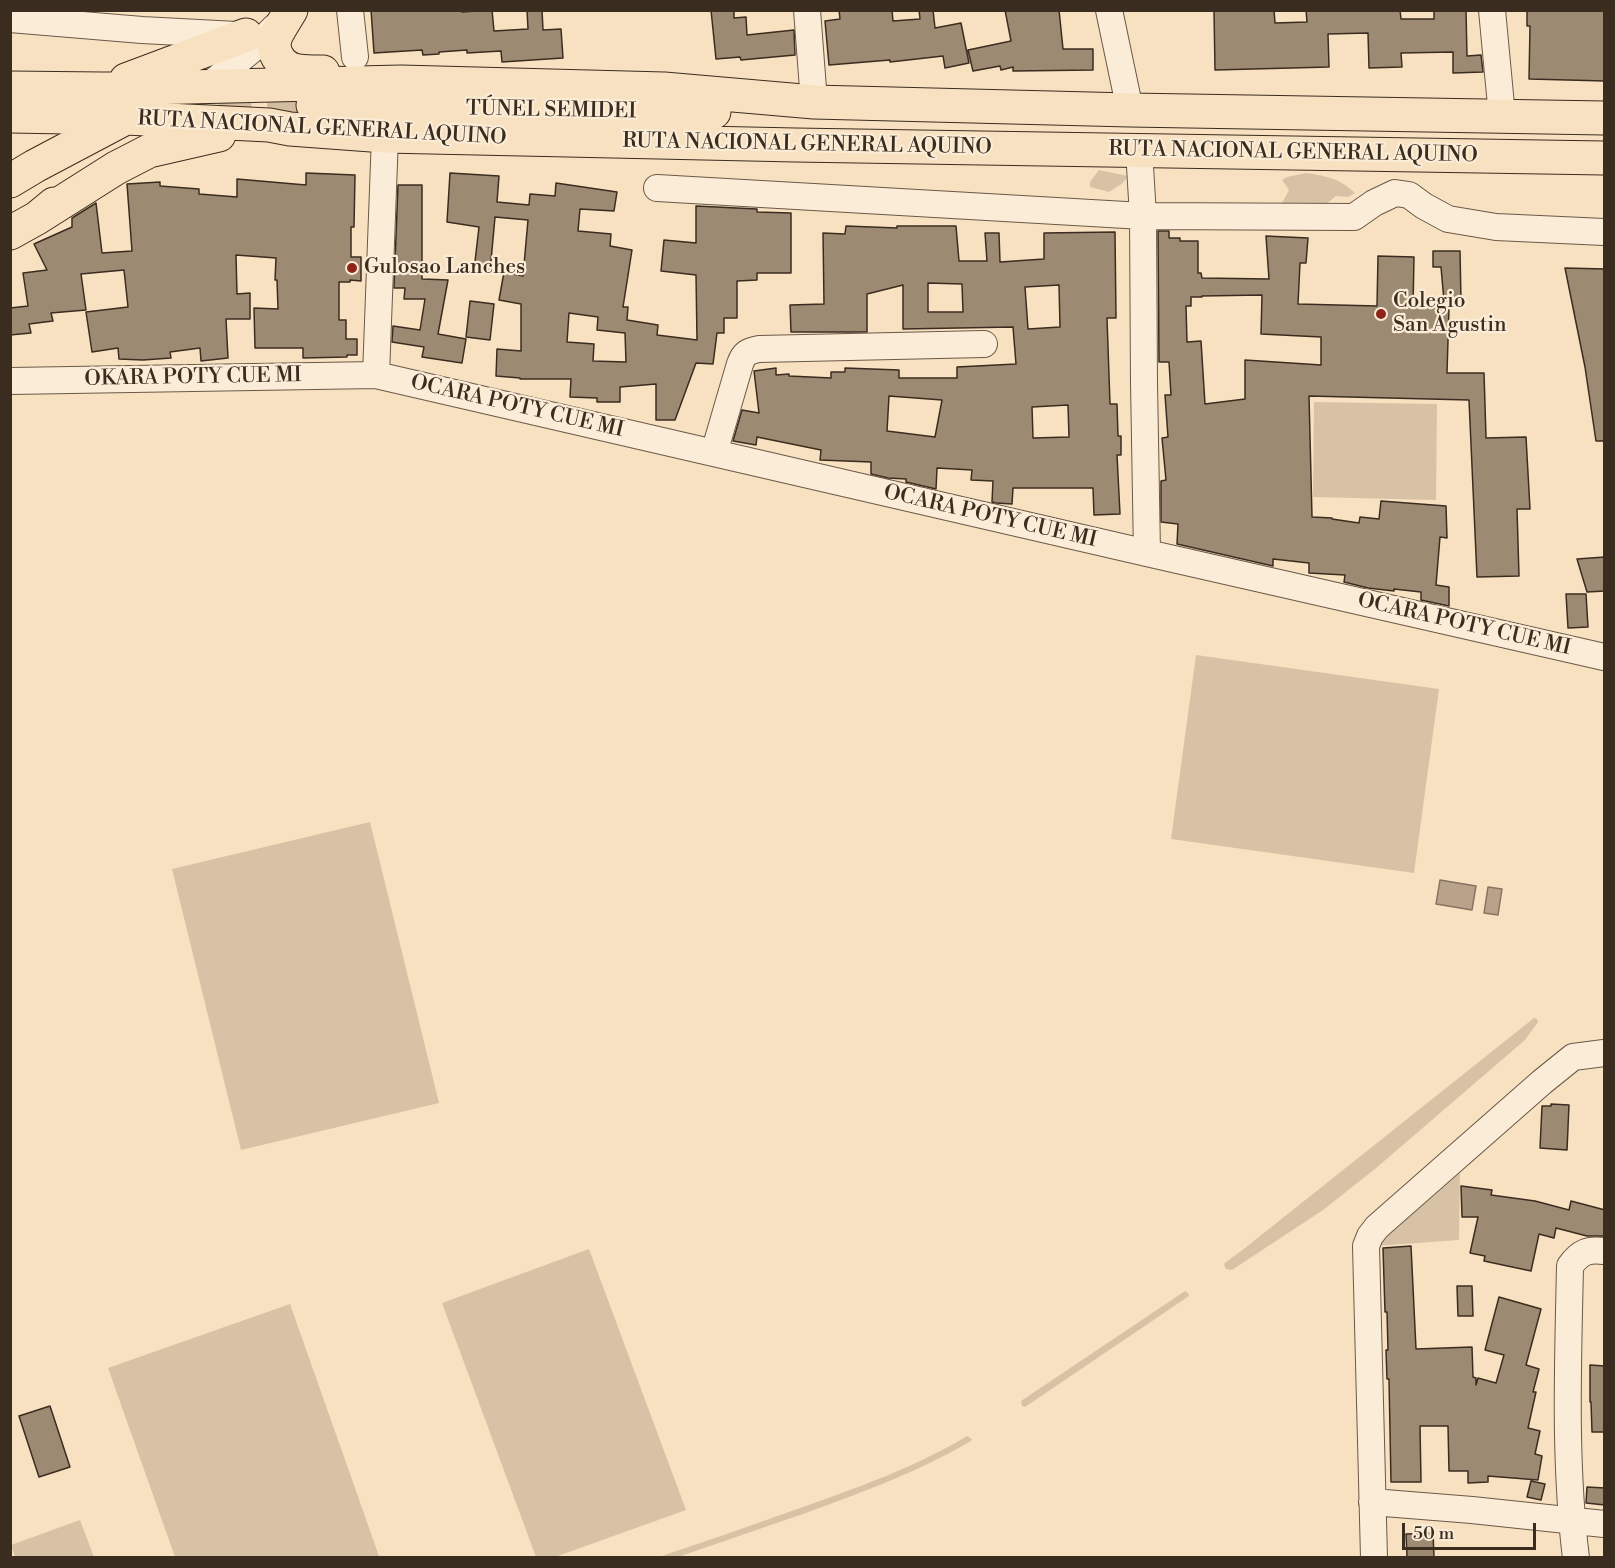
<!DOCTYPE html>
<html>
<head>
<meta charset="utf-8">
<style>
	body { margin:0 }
	#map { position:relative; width:1615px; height:1568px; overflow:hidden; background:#f8e1c0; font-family:"Libre Bodoni",serif }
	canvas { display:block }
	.frame { position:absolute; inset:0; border:12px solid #3b2c20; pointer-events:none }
	.scale { position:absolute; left:1402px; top:1523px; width:134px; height:27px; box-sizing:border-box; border:3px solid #3b2c20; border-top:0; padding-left:8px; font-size:18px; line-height:21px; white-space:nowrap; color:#3b2c20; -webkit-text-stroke:4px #faecd6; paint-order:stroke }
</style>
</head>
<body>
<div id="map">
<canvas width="1615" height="1568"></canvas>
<div class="frame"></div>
<div class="scale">50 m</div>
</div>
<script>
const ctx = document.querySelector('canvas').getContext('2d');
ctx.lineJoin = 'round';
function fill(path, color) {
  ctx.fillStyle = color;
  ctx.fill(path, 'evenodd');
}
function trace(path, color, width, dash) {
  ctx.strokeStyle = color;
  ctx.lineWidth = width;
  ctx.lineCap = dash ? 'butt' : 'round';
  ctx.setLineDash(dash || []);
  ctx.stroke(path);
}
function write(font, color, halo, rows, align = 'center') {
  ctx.font = font + ' "Libre Bodoni",serif';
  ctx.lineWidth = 4.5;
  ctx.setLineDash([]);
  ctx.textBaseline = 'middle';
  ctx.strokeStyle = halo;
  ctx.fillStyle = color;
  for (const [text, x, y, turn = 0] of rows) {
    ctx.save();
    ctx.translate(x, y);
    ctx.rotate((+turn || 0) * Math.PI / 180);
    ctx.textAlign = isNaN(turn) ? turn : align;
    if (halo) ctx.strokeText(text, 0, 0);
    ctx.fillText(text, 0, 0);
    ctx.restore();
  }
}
fill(new Path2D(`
	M1099,170L1128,176L1123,183L1109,192L1090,187V182Z
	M1306,173C1326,176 1339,178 1355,193L1348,197L1336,196L1325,205L1285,210L1282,203L1289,190L1282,180L1287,177Z
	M1314,402L1437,404L1436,500L1313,497Z
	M1196,655L1439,689L1414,873L1171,839Z
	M370,822L439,1103L241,1150L172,869Z
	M1534,1018L1537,1019L1538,1022L1535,1026L1525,1040L1375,1169L1323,1210L1232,1270L1226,1269L1224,1264L1226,1262L1245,1248Z
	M1460,1173L1459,1240L1376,1246Z
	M589,1249L686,1510L555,1557H536L442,1303Z
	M1185,1291L1189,1294V1296L1025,1407L1022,1406L1021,1401Z
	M290,1304L379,1556L375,1558L175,1557L108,1368Z
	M967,1436L972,1439L971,1441C918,1472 861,1493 803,1514C761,1528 720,1543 678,1557H659C707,1541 755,1524 803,1507C859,1487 916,1467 967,1436Z
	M80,1520L94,1557H15L11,1545Z`), '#d8c2a5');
const water = new Path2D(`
	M1440,880L1476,886L1472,910L1436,904Z
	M1488,887L1502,889L1498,915L1484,913Z`);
fill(water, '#b8a38a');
trace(water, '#867360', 1.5);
const building = new Path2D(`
	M371,10H462V12L492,10L494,31L528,29L527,10H542L543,30L561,29L563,58L502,62L501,51L467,53V50L439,52V54L423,55L422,50L374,53Z
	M711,10H734V18L746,17L747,35L794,30L795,55L741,60L740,57L716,59Z
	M839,10H892L893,21L920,19L919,10H933L935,28L961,23L969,63L945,68L943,56L890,62V60L829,65L825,21L840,19Z
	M1005,10H1059L1063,49H1093V70L1013,71V67L1001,70L1000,66L973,71L968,50L1011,41Z
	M1214,10H1274L1275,23L1307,22L1306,10H1400L1401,19H1434V10H1466L1467,56L1481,55L1483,72L1453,73V52L1401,53L1402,67L1369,68L1368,33L1328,34L1329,67L1215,70Z
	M1527,10H1605V81L1529,79L1530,26H1527Z
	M306,173L355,175L354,227H351V257H361V281L350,280V282H339V320H346V339H357V355H347V357L303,358V348H255L254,308L278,309L277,280H275L276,258L236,255L237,294L250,293V319H226L228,358L201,361L200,348L170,352L171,358L143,360L119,359L118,348L92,352L86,312L128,307L124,270L81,274L86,310L51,313L53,321L29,324L31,333L10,335V308L28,306L23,273L47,270L34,244L72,227V218L96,203L102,253L132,251L127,184L160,182V186L199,189V194L237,197V179L306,185Z
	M450,173L499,176L497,202L529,205L530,194L555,196L556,183L617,192L614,211L580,209L578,231L611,234L610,246L632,250L623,307H628L627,320L658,325L657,335L697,340L696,275L661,271L664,240L696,243V206L757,209V212L791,213V273H757V280L737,281V318H724V333H717L713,364L696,363L675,420H656V384L620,387V402H597V398L570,397L571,379H520V378L496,376L497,349L521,351V304L499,300L504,272L523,276L528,220L495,217L490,272L474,270L479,227L447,222ZM569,313L598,317L597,330L625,333L626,362L593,361L594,344L567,342Z
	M398,185H422V279L448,280L438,334L466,339L462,363L422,357L424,347L392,342L393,326L420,330L425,299H404L405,288H394Z
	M846,226L897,228V226H956L959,261H987L985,233H999L1000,262L1044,259V233L1115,232L1116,318H1107L1110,404H1117L1118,436H1121V455H1117L1120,514L1094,515L1093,488H1013L1012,504L996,503L992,502L993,481L971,480L972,470L937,468L936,489L906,482V479L888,478L871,474V462L820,460L821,450L757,437L756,445L733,441L742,410L759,413L754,371L776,368V375L789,374V376L831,378V372H845V368L899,370V378H957V367L1016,364L1013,327L903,329V285L867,294V332H791L790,305L824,304L823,233L845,234ZM928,283L962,284L963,312H928ZM1059,285L1060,327L1028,329L1025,287ZM889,396L942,400L935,437L887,431ZM1068,405L1069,437L1033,438L1032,407Z
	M1158,231H1169V238H1180V241H1198V273H1201L1202,278L1269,279L1266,236L1308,238L1306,263H1300L1298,304L1377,306L1378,256L1414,257L1413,307L1449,308L1447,373H1484L1486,438L1526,437L1530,509H1517L1519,576L1477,577L1469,400L1309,396L1312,517L1332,518V519L1359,523L1360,517L1379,519L1381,501L1446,506L1447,538L1440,537L1436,585L1449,587V606L1421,600V592L1394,589V591L1368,588L1344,582L1345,575L1309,573V563L1273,559V566L1177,544L1178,524L1161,522V481L1166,480L1162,438L1168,437L1165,395H1171L1169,362H1159ZM1262,295L1261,334L1321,337V365L1245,360V399L1205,404L1201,341L1187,342L1186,306H1191V297H1202V296Z
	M1433,251H1460L1461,301H1444L1441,267H1433Z
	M1565,268L1605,269V441H1596L1585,367Z
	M470,301L494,304L490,340L466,337Z
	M1605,557V591L1587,592L1577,559Z
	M1566,594H1586L1588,627L1568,628Z
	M1551,1104L1569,1105L1567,1150L1540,1148L1542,1106H1551Z
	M1461,1186L1492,1190L1491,1195L1535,1201L1569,1210L1571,1201L1605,1210V1236H1587L1556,1228L1554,1238L1539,1234L1531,1271L1484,1261L1485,1256L1470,1253L1478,1217H1462Z
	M1411,1246L1416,1349L1472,1347L1473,1377L1476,1378V1385L1478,1378L1496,1383L1504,1355L1485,1350L1499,1297L1541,1309L1526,1365L1539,1369L1533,1392H1536L1528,1428L1540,1431L1535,1454L1542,1456L1538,1480L1488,1476V1482L1468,1483V1471H1449L1448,1426H1420L1421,1482H1391L1389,1379H1387L1386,1350H1388L1387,1312H1385L1383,1248Z
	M1457,1286H1472L1473,1316H1458Z
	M1590,1365L1605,1366V1432H1592L1591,1402H1590Z
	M50,1406L70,1467L39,1477L19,1416Z
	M1531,1481L1545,1484L1541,1500L1527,1497Z
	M1587,1487L1605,1488V1505L1586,1503Z
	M1433,1533L1434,1557H1407L1406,1534Z`);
fill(building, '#9d8a73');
trace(building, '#3b2c20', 1.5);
trace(new Path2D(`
	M170,114C217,102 264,105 312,105`), '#d2bda0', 33, [33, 16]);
const minor = new Path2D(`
	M350,10L355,57
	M807,10L814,102
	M1109,10L1130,110
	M1492,10L1502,116
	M10,19L142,30L237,35
	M208,86L254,48L275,27
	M1139,150L1143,216L1144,383L1147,553
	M657,188L1143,216L1354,217L1374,203L1395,193L1409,195L1424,206L1448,219L1496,227L1604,232
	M376,375L385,136
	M10,381L376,375L1147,553L1604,657
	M714,453L740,364C744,353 748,351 759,349L984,344
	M1372,1502L1472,1510L1604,1524
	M1374,1558L1366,1246L1370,1236L1377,1227L1542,1082L1573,1057L1604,1053
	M1576,1558C1564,1461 1568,1363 1570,1266C1580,1252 1588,1249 1604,1251`);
const highway = new Path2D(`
	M291,10C286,19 280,27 276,36C270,50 280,66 294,70C303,72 314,72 323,72
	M126,80L246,35
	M10,88L102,89L401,82L664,89L814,102L1130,110L1604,118
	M313,105L524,112H714
	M10,116L126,118L269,125L290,129L385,136L795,145L1604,158
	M10,181L35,166L122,120
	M37,218L116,168L149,151L219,135
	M10,233L37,218L54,204`);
trace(minor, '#6a5948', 28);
trace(highway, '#3b2c20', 35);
trace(minor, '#faecd6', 26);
trace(highway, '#f8e1c0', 33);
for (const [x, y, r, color] of [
	[352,268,6,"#8f2418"],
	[1381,314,6,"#8f2418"]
]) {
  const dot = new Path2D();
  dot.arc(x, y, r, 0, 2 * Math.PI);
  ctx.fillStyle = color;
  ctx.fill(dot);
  trace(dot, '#faecd6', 2);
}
write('21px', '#3b2c20', '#faecd6', [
	["TÚNEL SEMIDEI",551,111,1],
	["RUTA NACIONAL GENERAL AQUINO",322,129,3],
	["RUTA NACIONAL GENERAL AQUINO",807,145,1],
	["RUTA NACIONAL GENERAL AQUINO",1293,153,1],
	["OKARA POTY CUE MI",193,378,-1],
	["OCARA POTY CUE MI",517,407,13],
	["OCARA POTY CUE MI",990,517,13],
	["OCARA POTY CUE MI",1464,625,13]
]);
write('21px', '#3b2c20', '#faecd6', [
	["Gulosao Lanches",364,268],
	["Colegio",1393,302],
	["San Agustin",1393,326]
], 'left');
</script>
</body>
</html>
